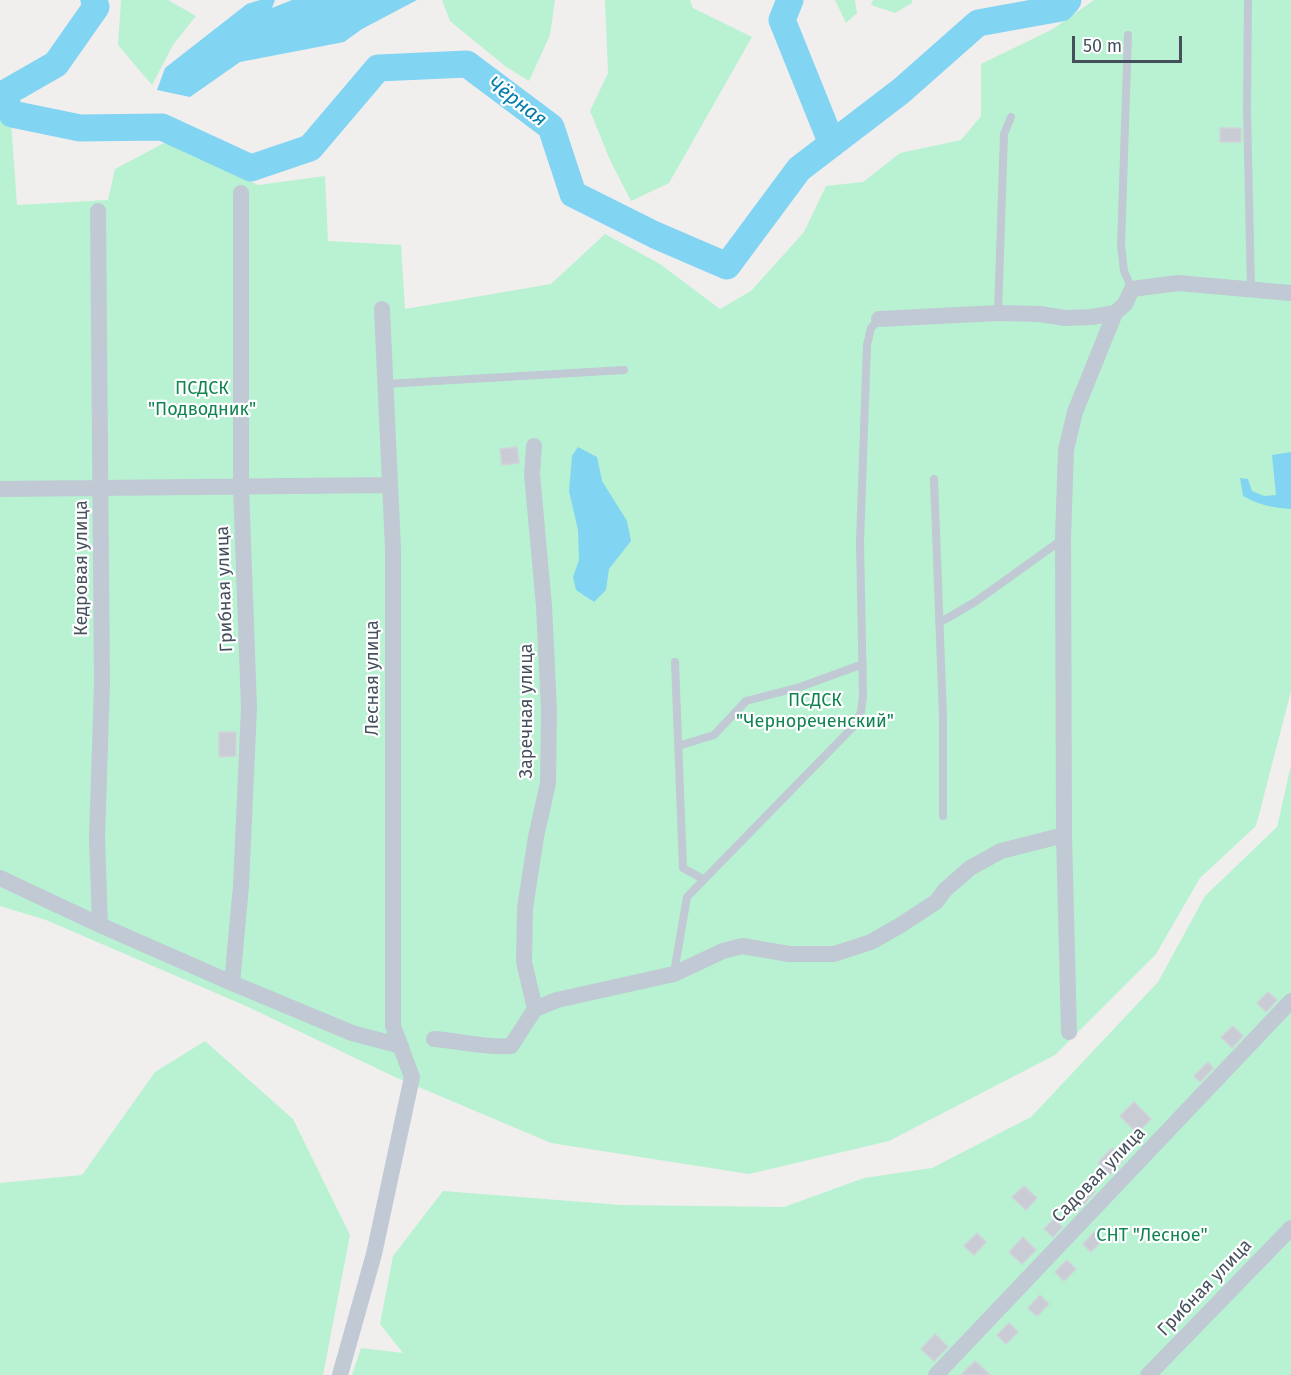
<!DOCTYPE html>
<html>
<head>
<meta charset="utf-8">
<style>
	body { margin:0 }
	#map { position:relative; width:1291px; height:1375px; overflow:hidden; background:#f1eeee; font-family:"Fira Sans",sans-serif }
	canvas { display:block }
	.scale { position:absolute; left:1072px; top:36px; width:110px; height:27px; box-sizing:border-box; border:3px solid #45505d; border-top:0; padding-left:8px; font-size:18px; line-height:21px; white-space:nowrap; color:#45505d; -webkit-text-stroke:4px #fff; paint-order:stroke }
</style>
</head>
<body>
<div id="map">
<canvas width="1291" height="1375"></canvas>
<div class="scale">50 m</div>
</div>
<script>
const ctx = document.querySelector('canvas').getContext('2d');
ctx.lineJoin = 'round';
function fill(path, color) {
  ctx.fillStyle = color;
  ctx.fill(path, 'evenodd');
}
function trace(path, color, width, dash) {
  ctx.strokeStyle = color;
  ctx.lineWidth = width;
  ctx.lineCap = dash ? 'butt' : 'round';
  ctx.setLineDash(dash || []);
  ctx.stroke(path);
}
function write(font, color, halo, rows, align = 'center') {
  ctx.font = font + ' "Fira Sans",sans-serif';
  ctx.lineWidth = 4.5;
  ctx.setLineDash([]);
  ctx.textBaseline = 'middle';
  ctx.strokeStyle = halo;
  ctx.fillStyle = color;
  for (const [text, x, y, turn = 0] of rows) {
    ctx.save();
    ctx.translate(x, y);
    ctx.rotate((+turn || 0) * Math.PI / 180);
    ctx.textAlign = isNaN(turn) ? turn : align;
    if (halo) ctx.strokeText(text, 0, 0);
    ctx.fillText(text, 0, 0);
    ctx.restore();
  }
}
fill(new Path2D(`
	M121,0H168L196,16L173,45L152,85L118,45Z
	M442,0H555L550,35L529,81L505,66L450,21Z
	M605,0H690L693,8L752,37L669,183L631,201L610,160L590,111L608,73Z
	M835,0H855L857,13L846,23Z
	M873,0H912V3L895,13L871,5Z
	M1094,0H1291V691L1256,826L1200,878L1156,954L1055,1055L889,1141L749,1174L551,1143L395,1077L246,1006L46,920L0,906V120L11,121L17,205L108,200L115,169L168,141L258,185L325,176L328,241L401,245L405,309L551,284L605,234L660,264L720,309L751,291L804,232L826,186L863,182L900,153L961,140L981,116V64L1053,29Z
	M1291,765V1375H352L361,1348L403,1353L380,1324L393,1256L443,1191L621,1205L784,1207L864,1178L932,1168L1031,1117L1158,982L1205,896L1277,827Z
	M205,1041L293,1119L350,1235L323,1375H0V1183L82,1175L155,1072Z`), '#b8f2d2');
fill(new Path2D(`
	M260,0H275L272,8L292,0H417L362,29L344,42L240,62L190,97L157,90L165,68L247,4Z
	M578,447L597,457L602,481L627,521L631,541L609,569L606,590L594,602L576,590L573,577L579,560L578,530L569,491L572,456Z
	M1291,452V509C1273,508 1259,505 1243,496L1240,478L1248,479L1252,491L1264,496L1276,495L1272,455Z`), '#82d4f3');
trace(new Path2D(`
	M94,0L96,7L56,64L2,95L12,114L80,128L162,127L251,168L310,148L378,68L467,64L551,127L573,194L655,235L727,266L799,169L901,91L978,23L1061,8L1068,0
	M790,0L782,20L832,144`), '#82d4f3', 27);
const building = new Path2D(`
	M1220,128H1241V142H1220Z
	M517,447L519,463L502,465L500,449Z
	M219,732H236V756L219,757Z
	M1268,992L1277,1000L1266,1012L1257,1003Z
	M1233,1026L1243,1036L1232,1048L1221,1037Z
	M1208,1062L1213,1068L1200,1082L1194,1076Z
	M1134,1102L1151,1119L1137,1133L1120,1116Z
	M1112,1148L1124,1159L1110,1174L1098,1163Z
	M1085,1183L1095,1192L1083,1205L1074,1196Z
	M1024,1186L1037,1198L1026,1210L1012,1197Z
	M1054,1219L1062,1227L1053,1237L1044,1229Z
	M1095,1231L1103,1239L1091,1252L1083,1244Z
	M977,1233L986,1242L974,1255L964,1246Z
	M1023,1237L1036,1250L1022,1264L1009,1252Z
	M1067,1260L1076,1269L1064,1281L1055,1272Z
	M1040,1295L1049,1304L1037,1316L1028,1308Z
	M1009,1323L1018,1332L1006,1344L997,1335Z
	M935,1334L948,1347L934,1361L921,1349Z
	M975,1361L990,1375H961Z`);
fill(building, '#c9ccd4');
trace(building, '#d1d3da', 1.5);
trace(new Path2D(`
	M1248,0L1247,110L1251,290
	M1128,35L1121,245L1124,271L1132,289
	M998,313L1004,134L1011,117
	M385,384L624,370
	M934,479L943,717V816
	M939,623L975,602L1063,539
	M675,662L683,868L703,879
	M678,746L714,735L746,701L800,687L863,664
	M674,973L687,897L852,728L861,712L863,696L860,542L867,345L871,328L879,319`), '#c0c9d4', 8);
trace(new Path2D(`
	M98,211L102,684L97,839L100,925
	M879,319L998,313L1040,314L1065,318L1092,317L1115,313L1125,304L1132,289L1178,283L1291,293
	M534,446L532,474L544,606L549,710L548,783L536,837L525,908L524,962L535,1009
	M0,489L389,485
	M0,878L100,925L232,983L352,1033L401,1046
	M232,983L241,886L249,708L241,487V193
	M1069,1032L1064,835L1063,538L1066,450L1075,412L1115,313
	M434,1039C461,1041 485,1048 511,1046L535,1009L557,1000L674,974L723,951L742,946L789,954H834L871,942L899,926L936,902L945,890L970,868L1001,851L1064,835
	M340,1375L374,1254L412,1077L393,1026V549L382,309
	M936,1375L1291,1001
	M1148,1375L1291,1228`), '#c0c9d4', 16);
write('18px', '#108451', '#fff', [
	["ПСДСК",202,389],
	["\"Подводник\"",202,410],
	["ПСДСК",815,701],
	["\"Чернореченский\"",815,722],
	["СНТ \"Лесное\"",1152,1236]
]);
write('18px', '#45505d', '#fff', [
	["Кедровая улица",82,568,-90],
	["Грибная улица",225,589,-92],
	["Лесная улица",373,678,-90],
	["Заречная улица",527,711,-90],
	["Садовая улица",1099,1175,-46],
	["Грибная улица",1205,1288,-46]
]);
write('italic 20px', '#027cab', '#fff', [
	["Чёрная",517,102,37]
]);
</script>
</body>
</html>
